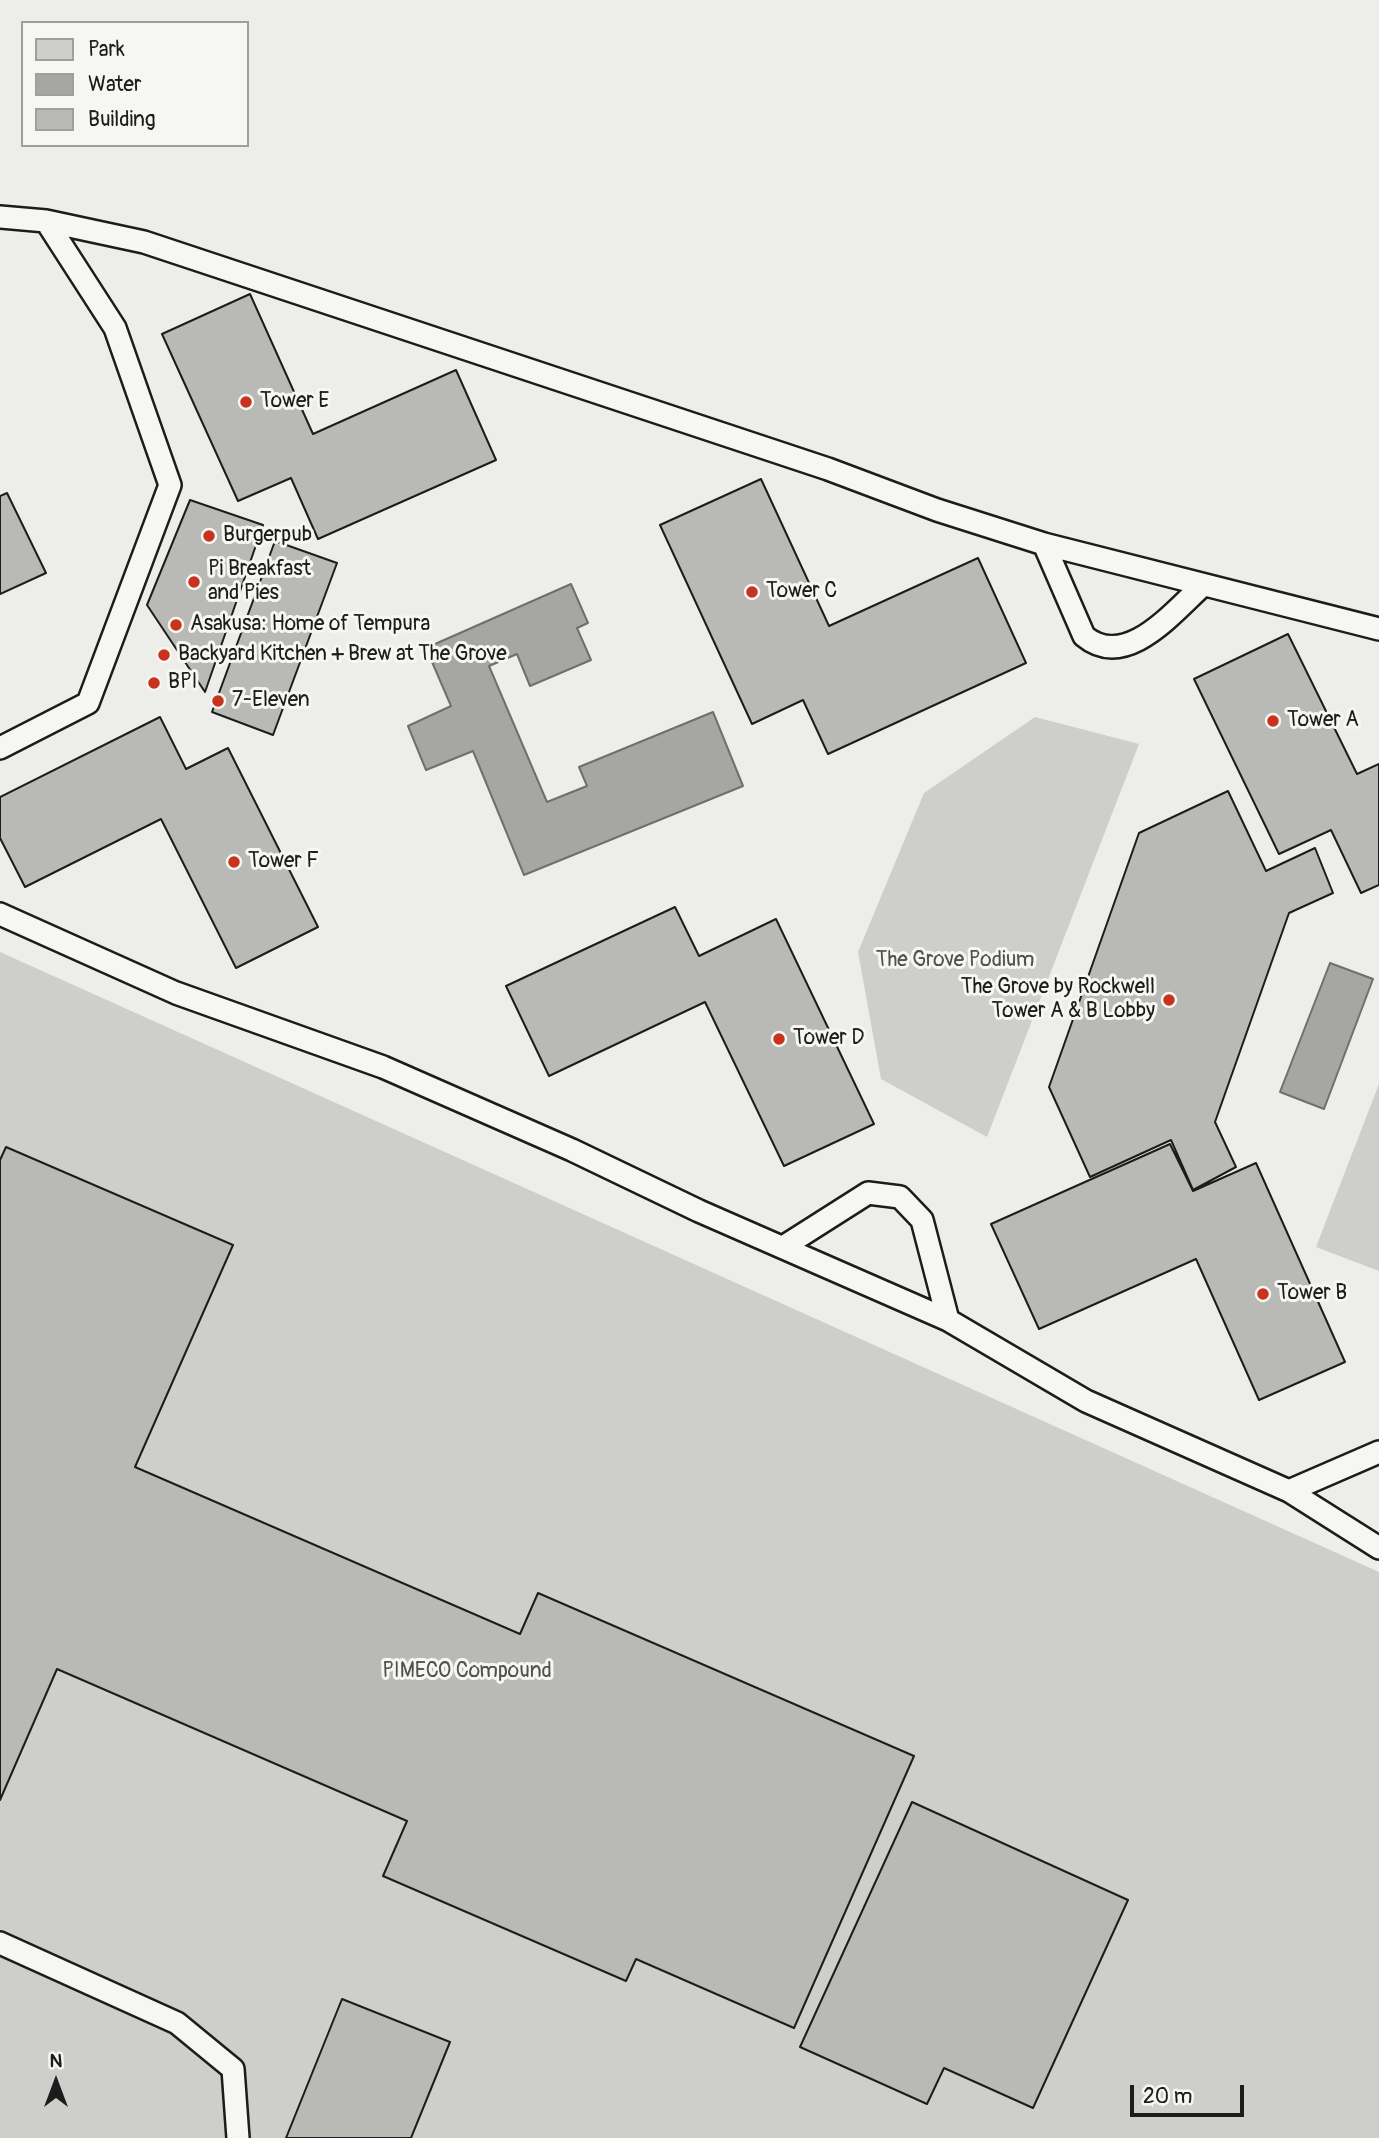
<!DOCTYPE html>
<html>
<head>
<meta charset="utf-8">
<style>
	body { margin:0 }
	#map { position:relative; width:1379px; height:2138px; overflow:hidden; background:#edede9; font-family:Pangolin,sans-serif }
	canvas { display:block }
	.legend { position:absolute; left:21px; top:21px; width:228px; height:126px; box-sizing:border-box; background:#f6f6f2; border:2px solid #9f9f9c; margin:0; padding:9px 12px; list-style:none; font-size:21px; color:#1c1c1c }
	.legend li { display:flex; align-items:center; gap:14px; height:35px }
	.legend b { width:35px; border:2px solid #9f9f9c }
	.north { position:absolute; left:21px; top:2047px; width:70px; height:70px; -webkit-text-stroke:5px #f6f6f2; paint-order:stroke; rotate:0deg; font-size:19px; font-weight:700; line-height:28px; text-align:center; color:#1c1c1c }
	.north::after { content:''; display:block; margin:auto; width:24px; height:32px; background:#1c1c1c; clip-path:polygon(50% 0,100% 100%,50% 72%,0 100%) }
	.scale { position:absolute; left:1130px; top:2085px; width:114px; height:32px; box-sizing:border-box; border:4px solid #1c1c1c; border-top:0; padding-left:9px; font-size:21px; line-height:24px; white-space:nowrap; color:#1c1c1c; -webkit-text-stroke:5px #f6f6f2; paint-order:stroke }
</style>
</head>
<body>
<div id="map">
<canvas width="1379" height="2138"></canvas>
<ul class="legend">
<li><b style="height:19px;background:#cececb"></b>Park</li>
<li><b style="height:19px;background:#a6a6a3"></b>Water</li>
<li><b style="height:19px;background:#b9b9b6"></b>Building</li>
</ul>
<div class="north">N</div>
<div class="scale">20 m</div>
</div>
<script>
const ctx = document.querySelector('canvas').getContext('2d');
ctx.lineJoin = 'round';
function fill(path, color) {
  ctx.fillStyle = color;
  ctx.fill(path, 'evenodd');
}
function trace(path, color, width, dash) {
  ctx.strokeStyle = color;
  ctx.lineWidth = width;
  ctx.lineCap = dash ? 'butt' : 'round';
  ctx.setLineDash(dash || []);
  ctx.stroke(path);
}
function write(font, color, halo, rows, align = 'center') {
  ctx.font = font + ' Pangolin,sans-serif';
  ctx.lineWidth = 6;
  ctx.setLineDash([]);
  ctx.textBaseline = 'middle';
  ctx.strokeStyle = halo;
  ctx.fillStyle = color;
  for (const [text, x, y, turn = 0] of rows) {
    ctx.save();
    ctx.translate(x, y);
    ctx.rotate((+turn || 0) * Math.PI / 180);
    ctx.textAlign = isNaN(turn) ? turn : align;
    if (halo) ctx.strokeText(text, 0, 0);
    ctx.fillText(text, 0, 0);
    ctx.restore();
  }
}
fill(new Path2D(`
	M1035,717L1139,744L987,1137L881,1079L858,952L924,793Z
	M0,952L1379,1572V2138H0Z
	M1379,1084V1271L1316,1247Z`), '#cececb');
const water = new Path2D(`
	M571,584L588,623L577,628L591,660L530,686L517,654L489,666L547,802L587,786L579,767L713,712L743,786L524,875L473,751L426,770L408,726L451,706L426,648Z
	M1330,963L1373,979L1324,1109L1280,1092Z`);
fill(water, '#a6a6a3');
trace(water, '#6f6f6d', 2);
const building = new Path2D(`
	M250,294L313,434L456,370L496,460L318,539L291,478L238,501L162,334Z
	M761,479L829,626L978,558L1026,663L828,754L803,700L752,724L660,525Z
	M7,493L46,573L0,594V496Z
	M190,500L263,525L205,692L147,605Z
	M275,541L337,563L273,735L212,712Z
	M1288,634L1357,774L1379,764V885L1361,893L1331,830L1279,854L1194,679Z
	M160,717L186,769L228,748L318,927L236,968L161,819L25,887L0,838V797Z
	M1228,791L1266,871L1315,848L1333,893L1289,913L1215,1122L1236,1167L1193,1190L1171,1140L1090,1177L1049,1087L1139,833Z
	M675,907L699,956L776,919L874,1124L784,1166L705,1002L549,1076L506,986Z
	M1170,1144L1193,1191L1256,1163L1345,1362L1259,1400L1196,1259L1039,1329L991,1224Z
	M6,1147L233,1245L135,1467L520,1634L538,1593L914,1756L794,2028L636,1959L626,1981L383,1876L407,1821L57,1669L0,1800V1160Z
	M912,1802L1128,1900L1033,2108L944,2068L927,2104L800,2047Z
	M342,1999L450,2042L411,2138H286Z`);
fill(building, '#b9b9b6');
trace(building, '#1c1c1c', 2);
const service = new Path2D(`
	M0,217L46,221L144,242L828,469L937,510L1044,544L1379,629
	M1044,544L1084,636C1126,671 1173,612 1202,586
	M0,748L88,703L170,485L115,328L46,221
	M0,914L176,993L383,1067L572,1150L699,1211L948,1320L1086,1401L1289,1491L1379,1452
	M783,1247L868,1193L900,1197L922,1220L948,1320
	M1289,1491L1379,1548
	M0,1943L177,2023L233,2069L238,2138`);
trace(service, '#1c1c1c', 26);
trace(service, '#f6f6f2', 21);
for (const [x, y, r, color] of [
	[246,402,7,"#c8321e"],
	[209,536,7,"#c8321e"],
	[194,582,7,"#c8321e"],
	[752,592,7,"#c8321e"],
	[176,625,7,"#c8321e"],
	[164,655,7,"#c8321e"],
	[154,683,7,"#c8321e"],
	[218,701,7,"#c8321e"],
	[1273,721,7,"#c8321e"],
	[234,862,7,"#c8321e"],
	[1169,1000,7,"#c8321e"],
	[779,1039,7,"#c8321e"],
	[1263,1294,7,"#c8321e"]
]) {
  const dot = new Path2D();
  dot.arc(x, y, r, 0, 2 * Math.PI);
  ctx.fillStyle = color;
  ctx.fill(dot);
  trace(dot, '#f6f6f2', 2.5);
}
write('21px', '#1c1c1c', '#f6f6f2', [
	["Tower E",260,402],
	["Burgerpub",223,536],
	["Pi Breakfast",208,570],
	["and Pies",208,594],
	["Tower C",766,592],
	["Asakusa: Home of Tempura",190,625],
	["Backyard Kitchen + Brew at The Grove",178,655],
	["BPI",168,683],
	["7-Eleven",232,701],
	["Tower A",1287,721],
	["Tower F",248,862],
	["The Grove by Rockwell",1155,988,"right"],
	["Tower A & B Lobby",1155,1012,"right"],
	["Tower D",793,1039],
	["Tower B",1277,1294]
], 'left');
write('21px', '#515151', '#f6f6f2', [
	["The Grove Podium",955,961],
	["PIMECO Compound",467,1672]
]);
</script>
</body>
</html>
